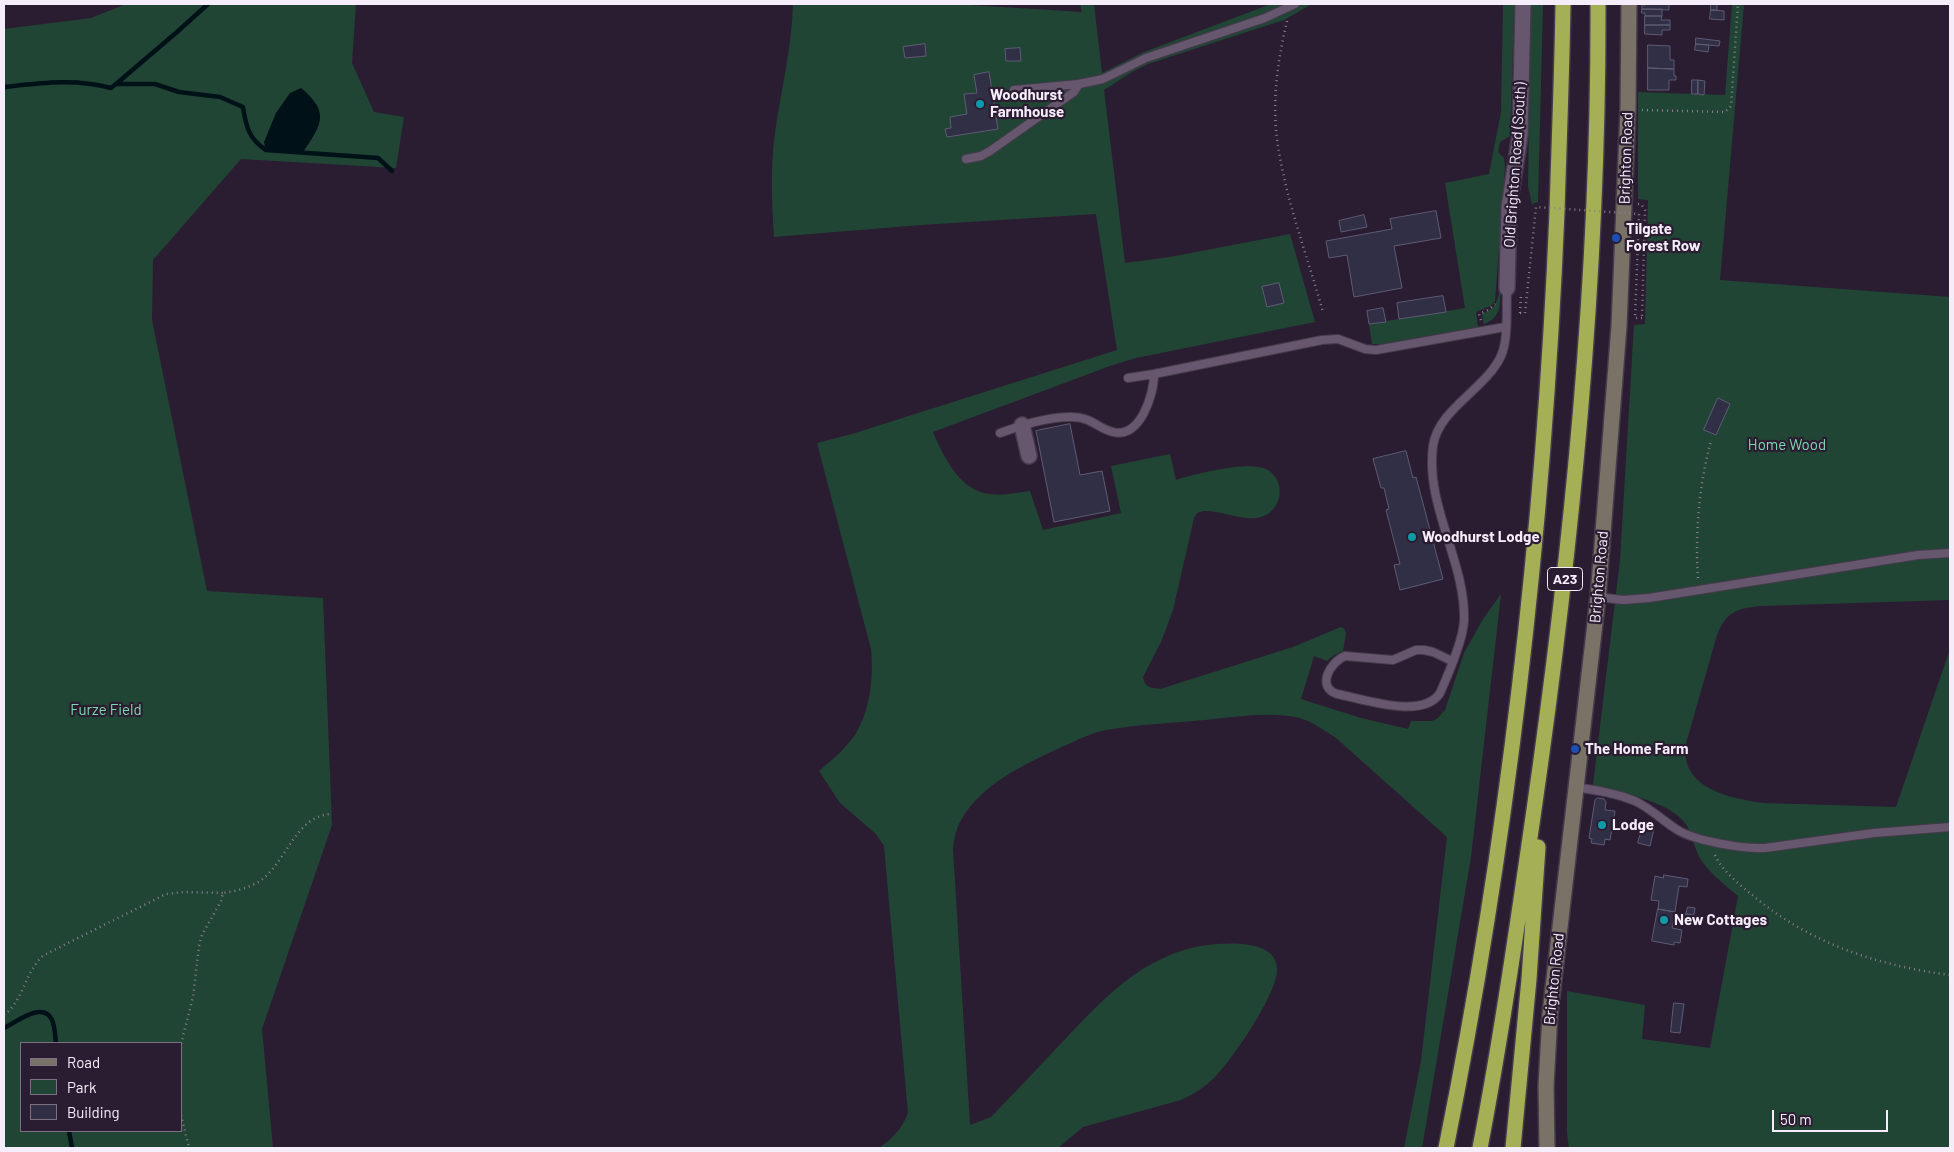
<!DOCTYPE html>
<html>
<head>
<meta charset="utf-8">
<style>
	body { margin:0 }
	#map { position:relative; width:1954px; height:1152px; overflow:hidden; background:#2b1d31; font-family:Barlow,sans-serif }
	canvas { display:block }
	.frame { position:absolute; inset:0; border:5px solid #f6edfb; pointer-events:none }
	.legend { position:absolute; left:20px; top:1042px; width:162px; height:90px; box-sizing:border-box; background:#2b1d31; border:1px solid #7c7082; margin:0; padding:6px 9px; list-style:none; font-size:15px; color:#f6edfb }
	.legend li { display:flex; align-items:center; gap:10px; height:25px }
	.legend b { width:25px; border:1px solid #7c7082 }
	.scale { position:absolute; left:1772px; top:1110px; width:116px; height:22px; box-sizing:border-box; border:2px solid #f6edfb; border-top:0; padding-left:6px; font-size:15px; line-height:18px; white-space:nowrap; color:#f6edfb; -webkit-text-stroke:4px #2b1d31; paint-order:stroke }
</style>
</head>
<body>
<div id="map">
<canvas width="1954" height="1152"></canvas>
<div class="frame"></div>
<ul class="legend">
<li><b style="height:6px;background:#797267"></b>Road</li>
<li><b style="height:14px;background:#214534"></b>Park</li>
<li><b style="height:14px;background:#312f46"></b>Building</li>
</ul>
<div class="scale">50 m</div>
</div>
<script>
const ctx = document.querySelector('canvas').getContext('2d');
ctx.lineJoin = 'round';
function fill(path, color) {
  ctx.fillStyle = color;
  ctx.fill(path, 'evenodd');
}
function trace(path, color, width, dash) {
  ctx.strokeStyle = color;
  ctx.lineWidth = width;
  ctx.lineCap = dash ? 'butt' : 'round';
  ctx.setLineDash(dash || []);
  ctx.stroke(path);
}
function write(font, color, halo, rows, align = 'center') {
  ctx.font = font + ' Barlow,sans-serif';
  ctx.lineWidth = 4.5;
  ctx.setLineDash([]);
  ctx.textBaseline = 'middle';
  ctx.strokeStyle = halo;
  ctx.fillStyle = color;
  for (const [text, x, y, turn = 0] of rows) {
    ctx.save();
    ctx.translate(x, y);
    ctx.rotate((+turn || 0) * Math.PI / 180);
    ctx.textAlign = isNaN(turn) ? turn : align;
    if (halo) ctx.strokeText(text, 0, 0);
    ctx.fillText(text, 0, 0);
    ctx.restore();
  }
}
fill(new Path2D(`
	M126,4H356L352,63L374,112L404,117L396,168L241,159L153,260L152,320L207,591L323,598L332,825L262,1029L273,1148H4V29L91,18ZM21,1043H181V1131H21Z
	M793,4H953L1082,12L1080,4H1094L1102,73L1144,52L1271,4H1312L1284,20L1148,64L1132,72L1104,90L1125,263L1170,257L1290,234L1315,322L1136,358L1110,366L933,432C943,455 958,487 984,493C998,497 1015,493 1030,491L1043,530L1121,513L1111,466L1170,454L1176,480C1195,474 1244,462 1263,468C1288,476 1284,514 1257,518C1239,520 1221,510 1203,511L1197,513L1194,518L1173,610L1161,642L1143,677C1144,687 1151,688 1160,689L1293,647L1341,627L1344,628L1346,633L1343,651L1334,655L1327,661L1314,656L1301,699L1361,718L1408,729L1411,721H1432L1438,718L1445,710L1464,653L1483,619L1501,594L1471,857L1422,1148H1404L1421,1061L1447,837L1336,738C1325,731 1313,722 1300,718C1272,711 1233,717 1205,720C1173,723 1139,724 1107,730C1093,732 1078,740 1064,746C1027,763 982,783 961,820C956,829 954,839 953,849L970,1125L991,1117C1017,1090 1042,1064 1067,1037C1091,1012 1116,985 1146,967C1158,960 1171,954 1184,950C1206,943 1277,934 1277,969C1278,993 1232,1060 1215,1077C1205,1087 1194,1094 1181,1100L1083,1127L1058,1148H879C893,1138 902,1129 908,1113L884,846L876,834L840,803L819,771C832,760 845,749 855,735C870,711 874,677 871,649L817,443L852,434L1117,350L1096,214L921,225L774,237C772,203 770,168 775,133C781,90 792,47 793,4Z
	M1503,4H1514V14L1510,136L1500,142L1498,152L1504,158L1505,167L1495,301L1492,305L1476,312L1478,327L1382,344H1372L1369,324L1465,308L1445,183L1489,174L1501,112Z
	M1531,4H1543L1538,202L1532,204L1528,186Z
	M1732,4H1744L1720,280L1950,297V600L1761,606C1737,608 1726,612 1717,635L1687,740C1676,787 1728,798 1763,803L1896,807L1950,649V1148H1569L1567,1133V991L1645,1005L1642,1039L1710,1048L1738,896C1725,885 1709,873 1700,858C1694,848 1691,830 1685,823C1669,801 1619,792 1593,785L1620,560L1634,325L1645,324L1648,200L1638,199V92L1725,95Z
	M1500,287C1501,303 1501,318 1484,324L1482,314C1496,308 1498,301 1500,287Z`), '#214534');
fill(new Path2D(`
	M301,88C330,112 322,124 303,152H276L266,150L264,142L276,113L290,93Z`), '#001118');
trace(new Path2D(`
	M116,84L177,32L208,4
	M4,87C40,83 75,78 111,88L116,84H155L179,92L220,97L243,107C246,127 249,139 266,150L378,158L392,171
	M4,1028C15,1023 43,1000 52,1020C55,1026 55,1036 56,1043
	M69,1131L72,1148`), '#001118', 4.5);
const building = new Path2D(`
	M1645,4H1669V10L1642,9V5H1645Z
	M1711,4H1717V10H1711Z
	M1642,9H1662V16H1645V13H1642Z
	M1711,10L1724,11V20L1710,19Z
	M1645,16H1662L1661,20H1670V25H1645Z
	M1645,25H1670V30H1662V35L1645,34Z
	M1696,38L1720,41L1719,46L1696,44Z
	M925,44L926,56L905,58L903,47Z
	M1696,44L1709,45L1708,52L1695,50Z
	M1648,45L1670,46V60H1674V69L1648,68Z
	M1020,48L1021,61H1006L1005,49Z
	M1648,68L1674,69V76H1676V80H1669V90H1648Z
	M989,72L998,129L947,137L945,129L951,128L950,117L967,114L964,94L977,93L974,75Z
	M1692,80H1698V94H1692Z
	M1698,80L1705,81L1704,95L1698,94Z
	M1436,211L1441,238L1394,246L1402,288L1354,297L1347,255L1329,258L1326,241L1392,229L1390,219Z
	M1364,215L1367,227L1341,232L1339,221Z
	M1279,283L1284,303L1267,307L1262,287Z
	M1443,296L1446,312L1399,319L1397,303Z
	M1383,308L1386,322L1369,324L1367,311Z
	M1718,398L1730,404L1716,435L1704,430Z
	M1070,424L1080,475L1102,471L1110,511L1054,522L1036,431Z
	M1406,451L1413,478L1416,477L1443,579L1400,590L1394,565L1400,564L1386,510L1389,509L1384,488H1381L1373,459Z
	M1598,798L1604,799L1606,802L1605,810L1615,811L1610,840L1605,839L1604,845L1591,843L1592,839L1589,838L1595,800Z
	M1643,826L1654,829L1650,846L1638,843Z
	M1664,875L1688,879L1687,887L1679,886L1675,912L1658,909L1659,901L1651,900L1655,876L1663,878Z
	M1688,907L1695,908L1694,915L1686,914Z
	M1658,909L1675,912L1672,928L1682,930L1680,943L1674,942V945L1652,941Z
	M1686,914L1694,915L1693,922L1686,920Z
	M1674,1003L1684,1004L1680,1033L1671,1032Z`);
fill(building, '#312f46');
trace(building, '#5d5b75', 1);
const lane = new Path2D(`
	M1014,90L1079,84
	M966,159L981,156L990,151L1074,92L1079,84L1103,79L1146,58L1265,18L1295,4
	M1128,378L1154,374L1322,340L1338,339L1365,349L1376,350L1505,327
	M1000,433C1023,425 1046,417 1071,417C1093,417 1096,428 1113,432C1140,439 1154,395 1154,374
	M1598,597L1623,600L1649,598L1918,555L1950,553
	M1452,661L1433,652L1424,650H1416L1393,660L1345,656C1330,662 1316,687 1337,694C1364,699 1423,720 1440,693C1448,675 1463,639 1464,621C1466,562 1425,506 1433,446C1438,409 1486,389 1501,356C1509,338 1506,308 1507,288
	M1575,787C1595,790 1616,793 1635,801C1650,808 1662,820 1676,829C1694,841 1743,849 1765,848L1874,833L1950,827`);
const street = new Path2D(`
	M1507,288L1509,207L1520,135L1523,4
	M1022,425L1029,456`);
const secondary = new Path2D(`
	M1547,1148L1546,1086L1550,1014L1598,597L1619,326L1628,109L1629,4`);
const highway = new Path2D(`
	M1446,1148C1508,840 1544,526 1557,212C1559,143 1562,73 1563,4
	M1480,1148C1501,1038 1517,928 1533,817C1572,547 1599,276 1598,4
	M1513,1148L1529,979L1538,847`);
trace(lane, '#453a4b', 10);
trace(street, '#453a4b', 18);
trace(secondary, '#453a4b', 18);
trace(highway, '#453a4b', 18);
trace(new Path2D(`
	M1287,21C1278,59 1272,99 1277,139C1285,198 1307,255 1323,312
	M1642,110L1725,112L1731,106L1738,4
	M1638,204H1641L1645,210L1642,318
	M1520,313L1521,294
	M1481,320L1479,314L1488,310L1495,304
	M1698,578C1695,533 1699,485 1711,441
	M1715,855C1722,871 1738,883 1751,894C1809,943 1875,965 1950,975
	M4,1015C24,1000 25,971 44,955L166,894L183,892L223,893
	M181,1044L193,997L199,946L202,935L221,901L223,893C236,891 249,888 260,881C287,862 295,816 331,814
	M181,1115L189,1148`), '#897d8e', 2.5, [1, 4]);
trace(lane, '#66576e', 8);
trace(street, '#66576e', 15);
trace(secondary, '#797267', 15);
trace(highway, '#a5b056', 15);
trace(new Path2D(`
	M1520,313H1525L1536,207L1639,214L1635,318H1642`), '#897d8e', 2.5, [1, 4]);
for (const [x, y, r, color] of [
	[980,104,5,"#0f9aa8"],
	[1616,238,5,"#1a4fb4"],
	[1412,537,5,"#0f9aa8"],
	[1575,749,5,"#1a4fb4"],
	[1602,825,5,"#0f9aa8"],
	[1664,920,5,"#0f9aa8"]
]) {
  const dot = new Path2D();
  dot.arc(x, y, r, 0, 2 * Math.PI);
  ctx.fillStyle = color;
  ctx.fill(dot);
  trace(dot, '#2b1d31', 2);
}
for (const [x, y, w] of [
	[1565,579,35]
]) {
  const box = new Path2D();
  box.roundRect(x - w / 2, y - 11.5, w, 23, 4);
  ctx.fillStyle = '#2b1d31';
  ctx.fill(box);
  trace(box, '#f6edfb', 1);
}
write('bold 14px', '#f6edfb', null, [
	["A23",1565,579]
]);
write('bold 15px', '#f6edfb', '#2b1d31', [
	["Woodhurst",990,95],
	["Farmhouse",990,112],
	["Tilgate",1626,229],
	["Forest Row",1626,246],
	["Woodhurst Lodge",1422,537],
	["The Home Farm",1585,749],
	["Lodge",1612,825],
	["New Cottages",1674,920]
], 'left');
write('15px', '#f6edfb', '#2b1d31', [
	["Brighton Road",1626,158,-88],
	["Old Brighton Road (South)",1515,165,-86],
	["Brighton Road",1599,577,-85],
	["Brighton Road",1554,979,-84]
]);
write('15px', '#7dd9af', '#2b1d31', [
	["Home Wood",1787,445],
	["Furze Field",106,710]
]);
</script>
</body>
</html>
